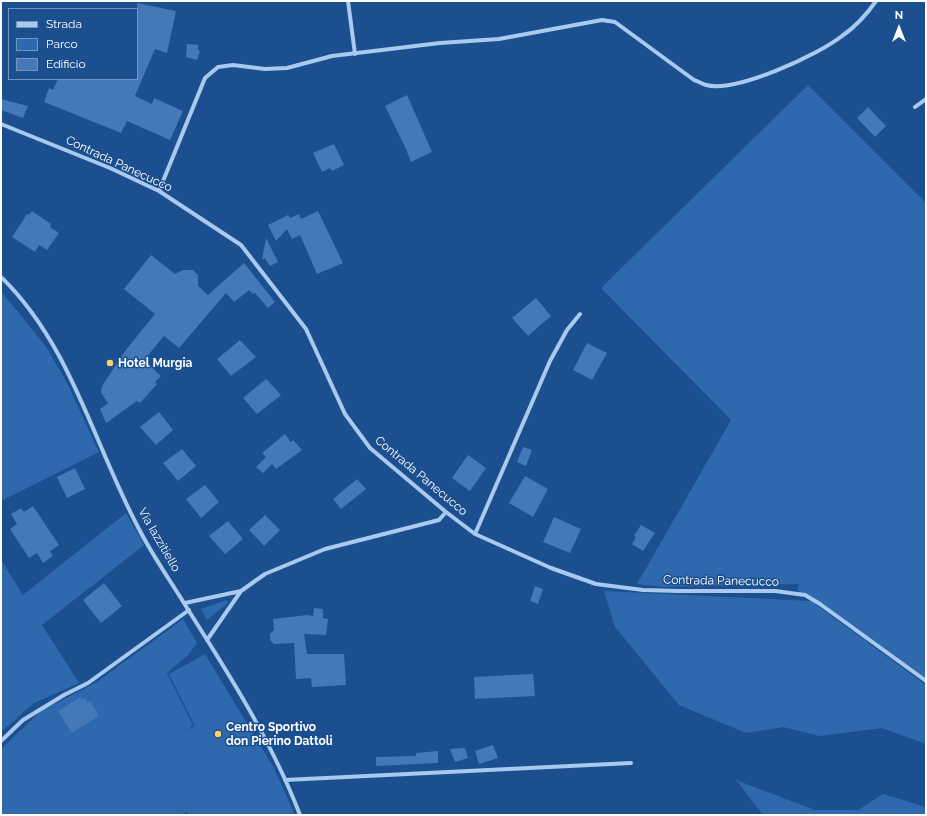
<!DOCTYPE html>
<html>
<head>
<meta charset="utf-8">
<style>
	body { margin:0 }
	#map { position:relative; width:927px; height:816px; overflow:hidden; background:#1b4f8f; font-family:Raleway,sans-serif }
	canvas { display:block }
	.frame { position:absolute; inset:0; border:2px solid #fff; pointer-events:none }
	.legend { position:absolute; left:8px; top:8px; width:130px; height:72px; box-sizing:border-box; background:#1b4f8f; border:1px solid #7695bc; margin:0; padding:5px 7px; list-style:none; font-size:12px; color:#fff }
	.legend li { display:flex; align-items:center; gap:8px; height:20px }
	.legend b { width:20px; border:1px solid #7695bc }
	.north { position:absolute; left:879px; top:8px; width:40px; height:40px; -webkit-text-stroke:3px #1b4f8f; paint-order:stroke; rotate:0deg; font-size:11px; font-weight:700; line-height:16px; text-align:center; color:#fff }
	.north::after { content:''; display:block; margin:auto; width:14px; height:18px; background:#fff; clip-path:polygon(50% 0,100% 100%,50% 72%,0 100%) }
</style>
</head>
<body>
<div id="map">
<canvas width="927" height="816"></canvas>
<div class="frame"></div>
<ul class="legend">
<li><b style="height:5px;background:#a9c9ee"></b>Strada</li>
<li><b style="height:11px;background:#2e69ad"></b>Parco</li>
<li><b style="height:11px;background:#4478b7"></b>Edificio</li>
</ul>
<div class="north">N</div>
</div>
<script>
const ctx = document.querySelector('canvas').getContext('2d');
ctx.lineJoin = 'round';
function fill(path, color) {
  ctx.fillStyle = color;
  ctx.fill(path, 'evenodd');
}
function trace(path, color, width, dash) {
  ctx.strokeStyle = color;
  ctx.lineWidth = width;
  ctx.lineCap = dash ? 'butt' : 'round';
  ctx.setLineDash(dash || []);
  ctx.stroke(path);
}
function write(font, color, halo, rows, align = 'center') {
  ctx.font = font + ' Raleway,sans-serif';
  ctx.lineWidth = 3;
  ctx.setLineDash([]);
  ctx.textBaseline = 'middle';
  ctx.strokeStyle = halo;
  ctx.fillStyle = color;
  for (const [text, x, y, turn = 0] of rows) {
    ctx.save();
    ctx.translate(x, y);
    ctx.rotate((+turn || 0) * Math.PI / 180);
    ctx.textAlign = isNaN(turn) ? turn : align;
    if (halo) ctx.strokeText(text, 0, 0);
    ctx.fillText(text, 0, 0);
    ctx.restore();
  }
}
fill(new Path2D(`
	M808,85L926,203V681L797,590L799,584L665,587L637,584L731,420L601,288Z
	M1,291L47,348L67,383L99,452L1,501Z
	M126,513L144,545L42,625L79,683L34,703L1,732V560L23,595Z
	M604,591L811,601L926,685V744L882,728L819,736L783,727L746,733L679,705L615,627Z
	M226,600L228,603L207,620L201,609Z
	M183,619L197,643L188,655L167,673L193,725L187,730L195,726L169,674L205,654L274,768L295,815H189L187,812L181,815H1V749L41,711L97,682Z
	M736,780L815,810H858L883,794L926,807V815H763Z`), '#2e69ad');
fill(new Path2D(`
	M137,3L176,11L167,53L155,49L135,96L152,104L154,98L183,111L170,140L127,121L121,133L44,102L49,88L53,90L58,79H137Z
	M187,44L198,45V50L200,51L197,60L186,57Z
	M407,95L432,152L411,162L406,149L385,106Z
	M1,99L28,106L23,118L1,110Z
	M868,107L886,126L875,137L857,118Z
	M334,144L344,165L332,171L330,168L322,172L313,153Z
	M32,211L51,224L50,227L59,233L47,250L39,245L35,252L12,237L27,214L29,215Z
	M318,211L343,263L317,274L300,235L292,239L287,229L276,241L268,225L288,215L290,218L299,214L301,219Z
	M266,238L278,262L270,266L265,258L262,260Z
	M151,255L175,274L183,270H193L198,275V286L208,295L244,263L275,302L268,308L255,293L253,294L249,290L234,302L226,293L179,348L164,336L144,360L161,376L155,382L157,384L140,403L137,401L106,423L100,409L108,403L101,393L102,386L125,351L155,314L124,289Z
	M536,298L551,316L528,336L512,318Z
	M240,340L256,357L231,376L217,359Z
	M587,343L607,353L592,380L573,370Z
	M266,379L281,395L257,414L243,398Z
	M159,412L173,430L156,445L140,427Z
	M285,434L291,442L293,440L302,450L276,469L272,464L263,473L256,467L266,457L262,453Z
	M523,447L532,450L526,466L517,462Z
	M182,449L196,466L178,481L163,463Z
	M468,455L486,468L470,491L452,478Z
	M75,468L85,489L67,498L57,477Z
	M525,476L548,489L533,517L509,503Z
	M357,479L366,489L341,509L333,499Z
	M205,485L219,502L201,518L186,499Z
	M33,506L59,545L50,551L53,556L43,563L37,553L29,558L10,529L17,524L11,514L21,508L24,512Z
	M265,515L280,530L264,546L249,530Z
	M554,517L581,529L570,553L543,542Z
	M228,521L243,539L225,554L209,536Z
	M641,525L655,533L643,551L632,544L636,537L634,536Z
	M104,583L122,606L101,623L83,600Z
	M535,586L543,589L538,604L530,601Z
	M314,608L323,609V618L328,619L326,635L304,634L307,654H344L346,685L312,687L311,678L296,679L294,643L274,644L270,640V634L274,630L273,619L307,615L313,616Z
	M533,674L535,696L475,699L474,677Z
	M80,697L82,700L85,698L87,703L90,701L99,716L72,733L58,711Z
	M493,745L498,758L479,764L475,751Z
	M465,748L468,758L455,762L450,749Z
	M438,751V763L376,766V757L416,756V753Z`), '#4478b7');
trace(new Path2D(`
	M348,1L355,54
	M915,107L926,99
	M1,124L110,168L159,191L241,245L306,329L345,414L370,448L446,512L475,534L551,568L596,584L643,590L678,591H775L805,595L820,604L926,681
	M159,191L205,78L218,67L233,65L265,69L287,68L332,56L440,43L499,39L602,20L615,22L694,80C698,81 702,84 706,85C736,93 818,55 842,36C855,27 867,14 876,1
	M1,277C72,346 94,446 140,531C154,558 172,583 187,608C229,674 272,742 300,815
	M475,534L550,361L567,330L580,314
	M185,603L241,591
	M207,640L241,591L265,574L325,549L439,520L446,512
	M1,741L23,720L64,695L88,683L189,610
	M285,780L631,763`), '#a9c9ee', 4);
for (const [x, y, r, color] of [
	[110,363,4,"#ffd166"],
	[218,734,4,"#ffd166"]
]) {
  const dot = new Path2D();
  dot.arc(x, y, r, 0, 2 * Math.PI);
  ctx.fillStyle = color;
  ctx.fill(dot);
  trace(dot, '#1b4f8f', 1.5);
}
write('12px', '#fff', '#1b4f8f', [
	["Contrada Panecucco",119,164,25],
	["Contrada Panecucco",421,476,40],
	["Via Iazzitiello",159,540,60],
	["Contrada Panecucco",721,581,1]
]);
write('bold 12px', '#fff', '#1b4f8f', [
	["Hotel Murgia",118,363],
	["Centro Sportivo",226,727],
	["don Pierino Dattoli",226,741]
], 'left');
</script>
</body>
</html>
